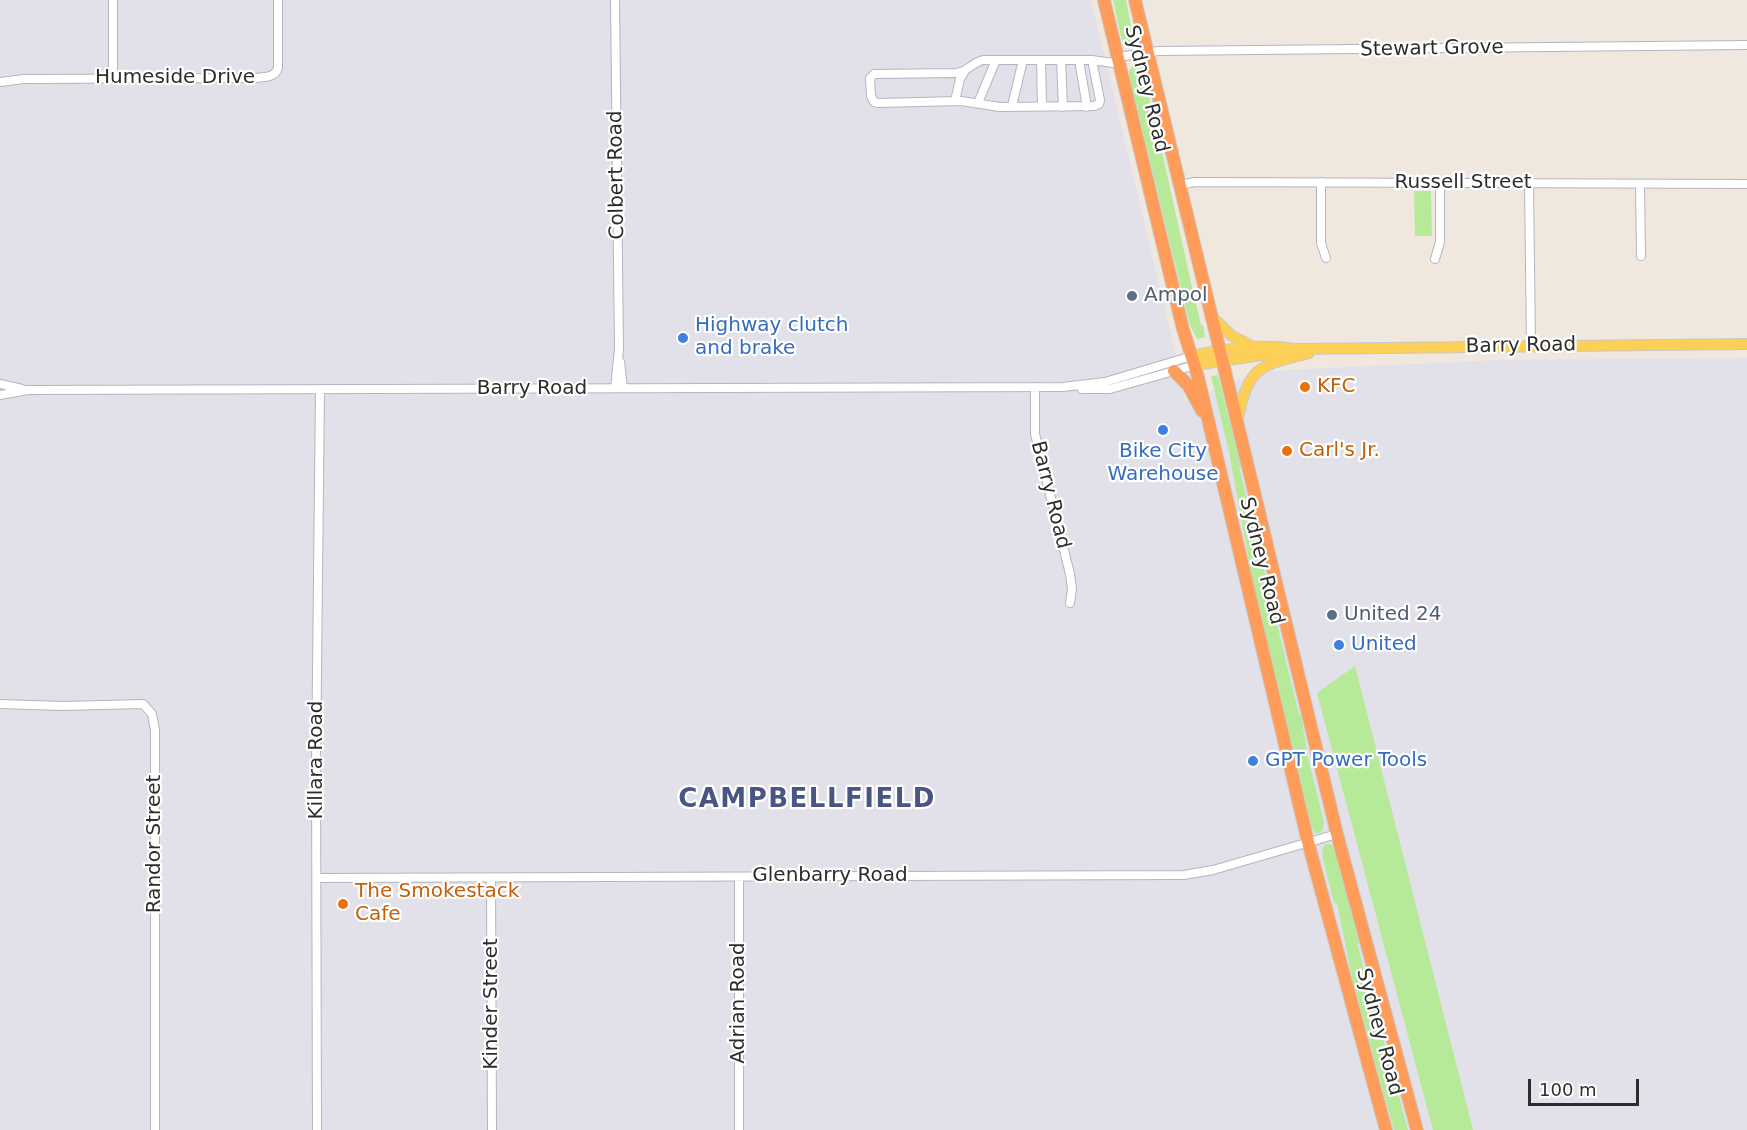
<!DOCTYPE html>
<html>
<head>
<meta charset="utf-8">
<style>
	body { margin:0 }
	#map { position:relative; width:1747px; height:1130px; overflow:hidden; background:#f0e8df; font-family:"DejaVu Sans",sans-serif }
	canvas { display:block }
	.scale { position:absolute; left:1528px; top:1079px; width:111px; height:27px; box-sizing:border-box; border:3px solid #2d2d2d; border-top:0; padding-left:8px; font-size:18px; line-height:21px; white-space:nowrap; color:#2d2d2d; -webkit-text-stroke:4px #fff; paint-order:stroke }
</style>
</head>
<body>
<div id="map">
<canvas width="1747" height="1130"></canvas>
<div class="scale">100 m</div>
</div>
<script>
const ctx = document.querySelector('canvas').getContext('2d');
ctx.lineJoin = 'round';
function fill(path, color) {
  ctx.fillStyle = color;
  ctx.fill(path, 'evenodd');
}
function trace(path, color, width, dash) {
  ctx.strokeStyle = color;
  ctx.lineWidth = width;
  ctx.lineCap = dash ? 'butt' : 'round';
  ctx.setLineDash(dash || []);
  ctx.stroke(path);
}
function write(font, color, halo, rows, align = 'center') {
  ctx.font = font + ' "DejaVu Sans",sans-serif';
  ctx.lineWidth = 4.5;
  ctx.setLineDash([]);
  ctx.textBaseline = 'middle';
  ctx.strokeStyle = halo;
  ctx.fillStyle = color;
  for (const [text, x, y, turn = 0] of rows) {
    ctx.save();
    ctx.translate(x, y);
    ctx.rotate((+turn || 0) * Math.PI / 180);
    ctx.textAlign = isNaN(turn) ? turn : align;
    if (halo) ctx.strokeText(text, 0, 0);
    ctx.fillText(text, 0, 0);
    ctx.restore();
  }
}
fill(new Path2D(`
	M0,0H1091L1177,359L1185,401L1264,371L1499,360L1747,358V1130H0Z`), '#e2e0e8');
fill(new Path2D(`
	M1113,0H1126L1135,46L1129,47L1122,41Z
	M1135,63L1142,64L1144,67L1143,72C1164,156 1181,241 1201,325H1203L1205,337L1197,339L1190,325L1129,76V71Z
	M1414,191H1431L1432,236H1415Z
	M1218,375L1241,466L1239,467L1299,715H1301L1308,758L1324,822L1323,829L1320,833H1315L1311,826L1252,577L1229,452L1211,376Z
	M1355,666L1473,1130H1433L1317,693Z
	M1325,844H1331L1335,851L1359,943L1357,944L1408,1130H1394L1353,982L1337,903H1334L1323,859L1322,852Z`), '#b6ea98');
const minor = new Path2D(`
	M1118,57L1158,51L1747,45
	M1041,60L1042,106
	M1061,60L1063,107
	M1079,60L1087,107
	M1092,60L1100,100L1099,104L1094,106L1000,107L961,101L878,103L874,102L871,96L870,78L874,74L956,73C967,72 972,63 983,60H1092L1120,64
	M113,78V0
	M0,82L24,79L254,78C264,77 275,78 278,68V0
	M955,101L960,79L965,71
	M978,103L996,60
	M1012,106L1023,60
	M1321,182V243L1326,258
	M1529,184L1531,346
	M1640,184L1641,256
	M1179,185L1195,182L1747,184
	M1435,259L1440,242V183
	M620,362L623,388
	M0,384L22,389
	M1035,387V434L1070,574L1072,589L1070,603
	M615,388L619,349L615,0
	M1082,389H1110L1195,365
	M0,395L28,390L1063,387L1105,382L1192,356
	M0,704L63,706L143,704L152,714L155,730V1130
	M739,877V1130
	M317,878L1184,875L1213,870L1337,834
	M491,878L492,1130
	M317,1130L316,767L320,389`);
const major = new Path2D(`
	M1210,315L1232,336L1250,345
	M1192,356C1227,348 1259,344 1296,349L1747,344
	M1195,365L1287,351
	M1237,422C1249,366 1257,366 1309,353`);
const highway = new Path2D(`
	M1104,0L1183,329L1198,377L1308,842L1386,1130
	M1135,0L1337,834L1417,1130
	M1174,371L1188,385L1202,411`);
trace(minor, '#b3b6c2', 10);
trace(major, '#c8c8c8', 12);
trace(highway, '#c8c8c8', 14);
trace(minor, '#fff', 8);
trace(major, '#fcd057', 10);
trace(highway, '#ff9c5a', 12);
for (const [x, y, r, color] of [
	[1132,296,6,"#5c6f8a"],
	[683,338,6,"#3f7fe0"],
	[1305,387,6,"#e8710a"],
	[1163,430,6,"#3f7fe0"],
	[1287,451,6,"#e8710a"],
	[1332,615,6,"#5c6f8a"],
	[1339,645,6,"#3f7fe0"],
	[1253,761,6,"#3f7fe0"],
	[343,904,6,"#e8710a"]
]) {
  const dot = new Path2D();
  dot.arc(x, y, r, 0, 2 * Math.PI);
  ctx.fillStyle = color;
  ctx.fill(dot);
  trace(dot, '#fff', 2);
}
write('20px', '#2d2d2d', '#fff', [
	["Stewart Grove",1432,49,-1],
	["Humeside Drive",175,78],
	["Sydney Road",1146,89,76],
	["Colbert Road",617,175,-91],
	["Russell Street",1463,183],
	["Barry Road",1521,346,-1],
	["Barry Road",532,389],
	["Barry Road",1050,495,76],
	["Sydney Road",1261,561,76],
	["Killara Road",317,760,-90],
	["Randor Street",155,844,-90],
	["Glenbarry Road",830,876],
	["Adrian Road",739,1003,-90],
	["Kinder Street",492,1004,-90],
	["Sydney Road",1379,1032,75]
]);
write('20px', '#4e5e75', '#fff', [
	["Ampol",1144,296],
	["United 24",1344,615]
], 'left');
write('20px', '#366cbe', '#fff', [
	["Highway clutch",695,326],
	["and brake",695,349],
	["Bike City",1163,452,"center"],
	["Warehouse",1163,475,"center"],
	["United",1351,645],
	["GPT Power Tools",1265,761]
], 'left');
write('20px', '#c56008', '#fff', [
	["KFC",1317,387],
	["Carl's Jr.",1299,451],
	["The Smokestack",355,892],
	["Cafe",355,915]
], 'left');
ctx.letterSpacing = '1.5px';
write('bold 26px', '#495583', '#fff', [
	["CAMPBELLFIELD",807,800]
]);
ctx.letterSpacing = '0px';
</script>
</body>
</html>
